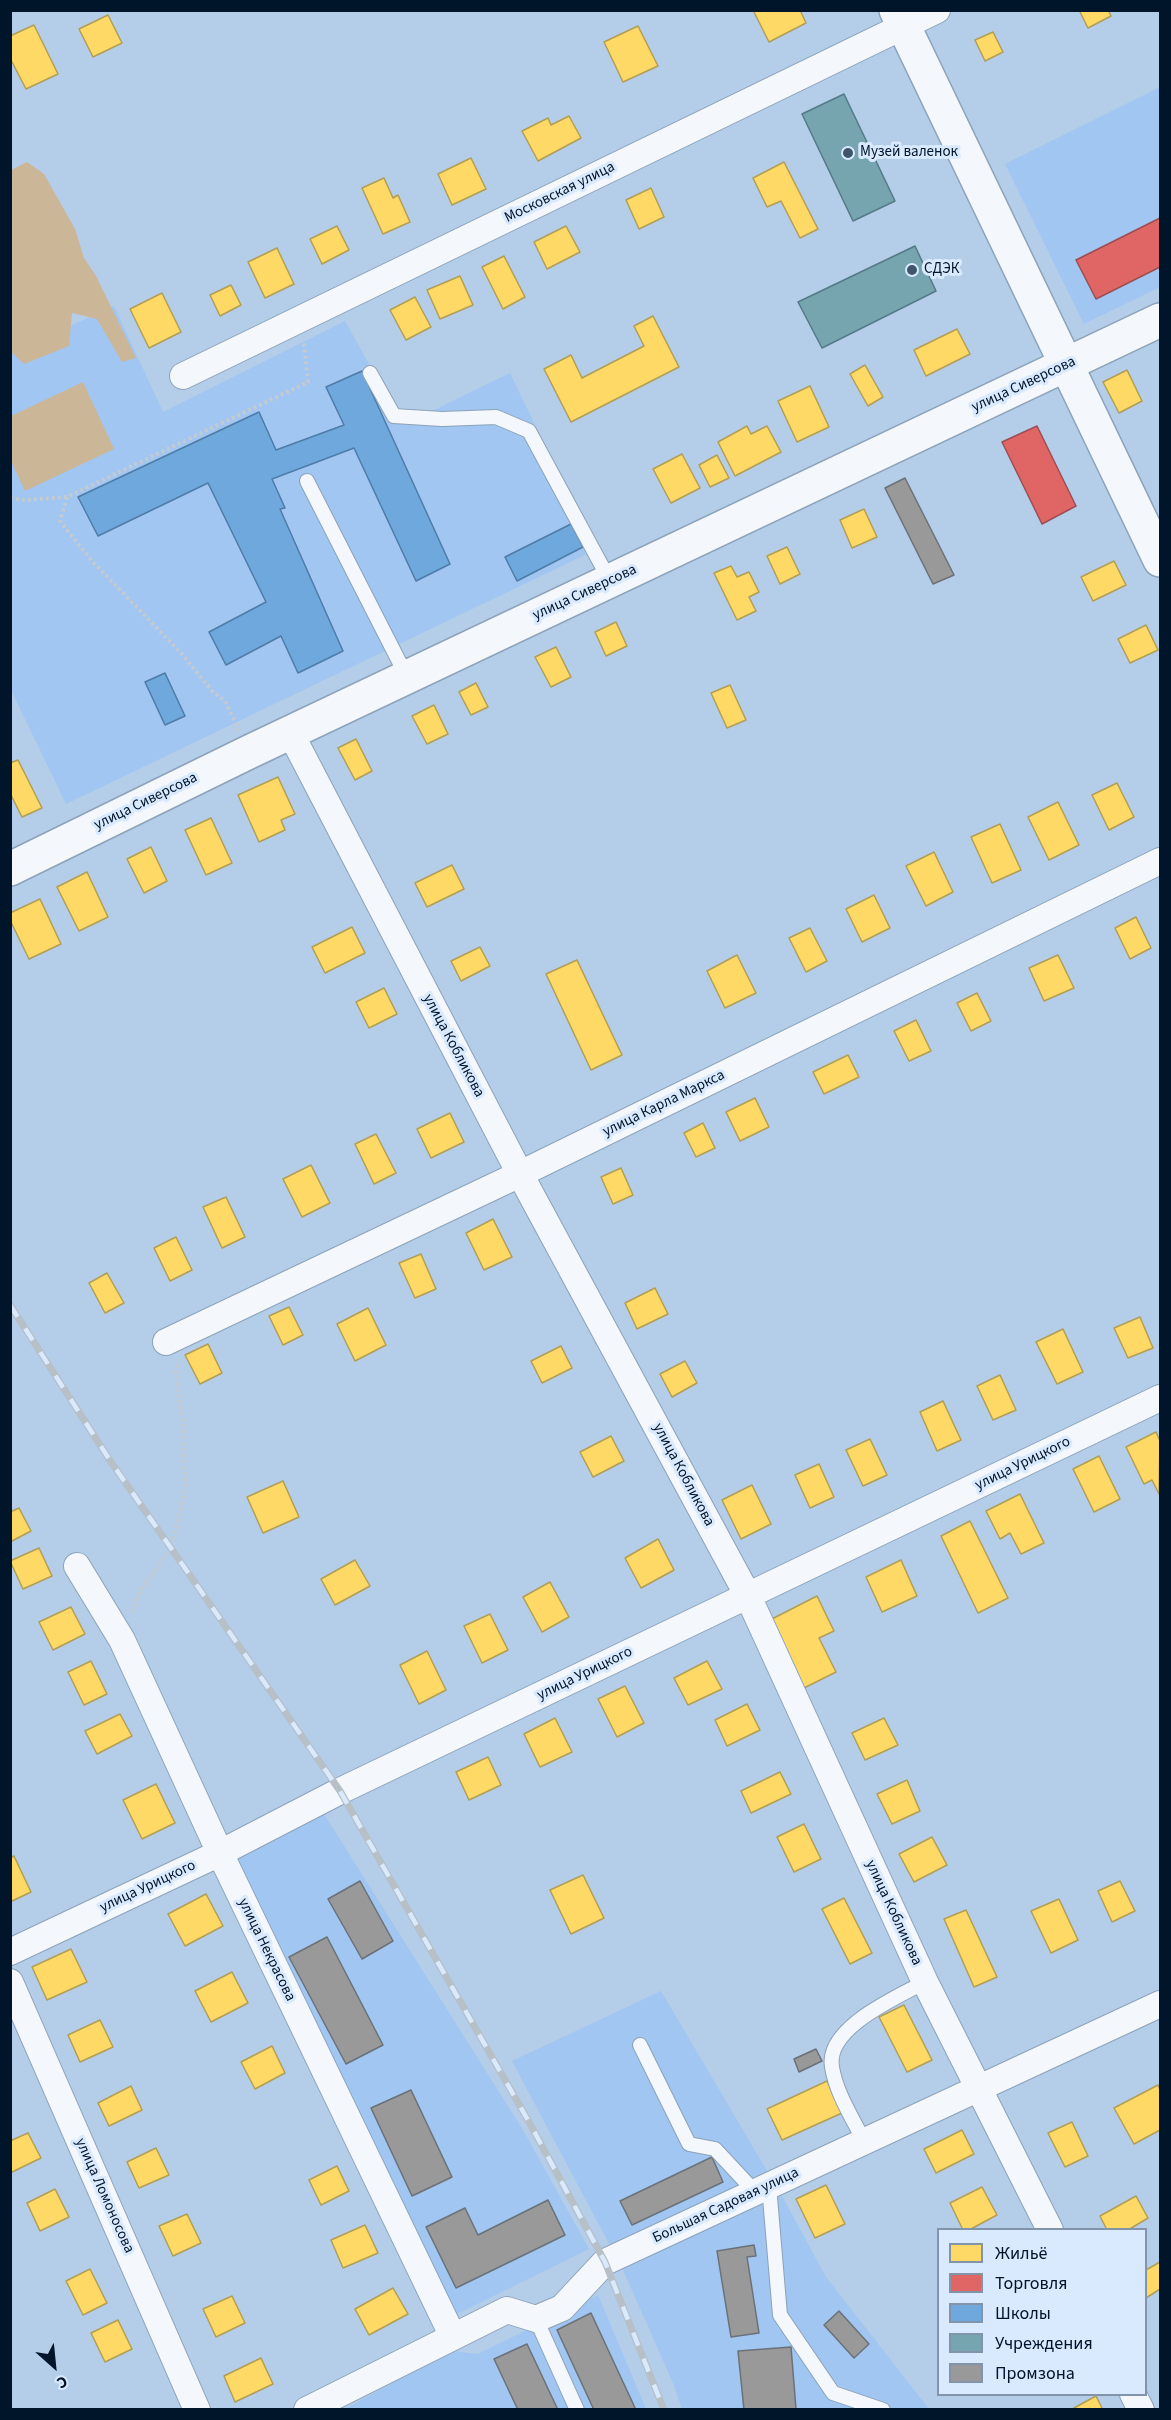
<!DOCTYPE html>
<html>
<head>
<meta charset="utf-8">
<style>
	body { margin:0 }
	#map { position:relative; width:1171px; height:2420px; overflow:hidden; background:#b4cde8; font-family:"Source Sans 3",sans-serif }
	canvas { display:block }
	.frame { position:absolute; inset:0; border:12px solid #00142a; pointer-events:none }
	.legend { position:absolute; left:937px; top:2228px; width:210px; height:168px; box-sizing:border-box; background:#d9eafe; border:2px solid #8294a9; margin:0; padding:8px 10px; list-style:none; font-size:18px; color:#00142a }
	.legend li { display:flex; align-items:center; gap:12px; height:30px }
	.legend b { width:30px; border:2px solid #8294a9 }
	.north { position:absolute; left:24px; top:2336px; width:60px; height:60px; -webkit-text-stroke:4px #d9eafe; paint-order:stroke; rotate:153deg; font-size:16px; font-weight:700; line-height:24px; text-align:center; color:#00142a }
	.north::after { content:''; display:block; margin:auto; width:21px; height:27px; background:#00142a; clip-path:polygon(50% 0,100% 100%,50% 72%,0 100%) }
</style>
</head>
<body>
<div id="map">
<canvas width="1171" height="2420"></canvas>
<div class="frame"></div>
<ul class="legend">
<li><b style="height:16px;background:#ffd966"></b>Жильё</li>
<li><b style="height:16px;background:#e06666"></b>Торговля</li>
<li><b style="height:16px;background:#6fa8dc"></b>Школы</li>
<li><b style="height:16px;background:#76a5af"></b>Учреждения</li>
<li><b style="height:16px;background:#999"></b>Промзона</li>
</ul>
<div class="north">С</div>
</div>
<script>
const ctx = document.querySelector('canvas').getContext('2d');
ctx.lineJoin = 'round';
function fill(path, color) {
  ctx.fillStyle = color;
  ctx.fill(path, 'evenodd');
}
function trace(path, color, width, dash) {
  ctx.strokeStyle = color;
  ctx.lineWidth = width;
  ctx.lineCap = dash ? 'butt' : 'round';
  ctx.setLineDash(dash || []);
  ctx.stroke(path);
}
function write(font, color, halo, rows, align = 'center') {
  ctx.font = font + ' "Source Sans 3",sans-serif';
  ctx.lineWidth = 6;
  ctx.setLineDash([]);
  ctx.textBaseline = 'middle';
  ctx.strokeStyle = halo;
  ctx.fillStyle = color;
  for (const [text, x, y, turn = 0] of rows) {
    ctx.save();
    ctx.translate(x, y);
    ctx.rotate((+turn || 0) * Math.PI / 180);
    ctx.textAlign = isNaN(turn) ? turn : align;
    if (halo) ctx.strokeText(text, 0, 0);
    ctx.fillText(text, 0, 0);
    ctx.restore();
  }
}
fill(new Path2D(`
	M1160,87V287L1084,324L1005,164Z
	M114,306L163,412L345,321L403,425L510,373L595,550L66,804L11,690V353Z
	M322,1811L523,2130L589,2249L453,2316L228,1858Z
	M661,1991L783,2198L826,2277L929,2409H682L673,2383L623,2270L512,2061Z
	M598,2295L646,2409L343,2410L451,2351L478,2354Z`), '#a0c6f1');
fill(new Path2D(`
	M27,162L44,174L75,229L84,258L96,276L136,358L122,362L97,319L72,313L69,346L24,364L11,352V170Z
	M83,382L114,449L25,491L11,461V416Z`), '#ccb698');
const homes = new Path2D(`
	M753,10H800L806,23L769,42Z
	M1079,10H1108L1111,16L1088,28Z
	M108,15L122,43L93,57L79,29Z
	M34,25L58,74L26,89L10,58V36Z
	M638,26L658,66L623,82L604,42Z
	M993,32L1003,52L985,61L975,40Z
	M569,116L581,138L538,161L522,131L548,118L551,125Z
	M471,158L486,189L452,205L438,174Z
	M784,162L818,229L800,238L781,201L767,207L753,178Z
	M384,178L393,198L398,195L410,222L383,234L362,188Z
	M651,188L664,217L639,229L626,200Z
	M337,226L349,250L322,264L310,239Z
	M566,226L580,252L547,269L534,242Z
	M277,248L294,284L265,298L248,262Z
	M504,256L525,297L503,309L482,267Z
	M460,276L473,305L440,319L427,290Z
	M231,285L241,305L220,316L210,295Z
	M162,293L181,332L149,348L130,309Z
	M415,297L431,327L406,340L390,310Z
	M653,316L679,367L571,422L544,369L571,355L582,378L644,346L634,326Z
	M957,329L970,354L926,376L914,350Z
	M865,365L883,397L868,406L850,374Z
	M1127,370L1142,401L1119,413L1103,382Z
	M810,386L829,427L797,442L778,401Z
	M747,426L751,434L767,426L781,452L735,476L718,442Z
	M682,454L700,488L671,503L653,469Z
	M717,455L729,478L710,487L699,465Z
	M864,509L877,537L852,548L840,520Z
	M787,547L800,574L780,584L767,556Z
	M1114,561L1126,585L1093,601L1081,577Z
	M731,566L737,577L749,572L759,592L749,597L756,611L737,620L714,573Z
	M616,622L627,646L606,656L595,632Z
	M1146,625L1158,650L1130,663L1118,639Z
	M556,647L571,677L551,687L535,657Z
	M476,683L488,707L471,715L459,692Z
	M730,685L746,720L727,728L711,693Z
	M434,705L448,734L427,744L412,716Z
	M356,739L372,771L355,780L338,748Z
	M18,760L42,808L22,817L10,793V763Z
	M278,777L295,814L281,820L285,830L259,842L238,795Z
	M1117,783L1134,817L1109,830L1092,795Z
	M1058,802L1079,845L1049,860L1028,817Z
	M211,818L232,863L206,875L185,830Z
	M1000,824L1021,870L992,883L971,837Z
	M151,847L167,881L144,893L127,859Z
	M934,852L953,892L926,906L906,866Z
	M452,865L464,889L427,907L415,883Z
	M87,872L108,917L79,931L57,887Z
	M874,895L890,928L862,942L846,909Z
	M40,899L61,944L29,959L10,920V913Z
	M1136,917L1151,948L1130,959L1115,928Z
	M352,927L365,953L325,973L312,947Z
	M810,928L827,961L806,972L789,938Z
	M480,947L490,966L461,981L451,961Z
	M737,955L756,993L725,1008L707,971Z
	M1058,955L1074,988L1044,1001L1029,968Z
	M577,960L622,1055L591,1070L546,974Z
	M384,988L397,1014L369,1028L356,1002Z
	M977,993L991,1021L971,1031L957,1003Z
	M916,1020L931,1051L909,1061L894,1031Z
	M848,1055L859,1077L824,1094L813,1072Z
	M755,1098L769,1127L740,1141L726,1112Z
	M450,1113L464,1142L431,1158L417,1129Z
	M703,1123L715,1148L696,1157L684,1133Z
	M376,1134L396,1173L374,1184L355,1144Z
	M311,1165L330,1203L302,1217L283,1179Z
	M621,1168L633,1195L613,1204L601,1177Z
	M226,1197L245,1237L222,1248L203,1207Z
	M493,1219L512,1257L484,1270L466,1233Z
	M176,1237L192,1270L170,1281L154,1248Z
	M421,1254L436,1289L415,1298L399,1263Z
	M107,1273L124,1303L105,1313L89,1283Z
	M655,1288L668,1314L637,1329L625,1303Z
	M289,1307L303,1335L283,1345L269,1316Z
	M368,1308L386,1345L355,1361L337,1324Z
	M1140,1317L1153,1348L1128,1358L1114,1328Z
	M1063,1329L1083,1372L1057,1384L1036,1342Z
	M208,1344L222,1373L200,1384L185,1355Z
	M561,1346L572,1368L542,1383L531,1361Z
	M685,1361L697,1383L672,1397L660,1374Z
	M1000,1375L1016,1410L993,1420L977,1386Z
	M943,1401L961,1440L937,1451L920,1412Z
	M1156,1432L1160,1441L1159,1494L1152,1480L1144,1484L1126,1447Z
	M611,1436L624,1461L593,1477L580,1452Z
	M870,1439L887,1475L863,1486L846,1450Z
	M1099,1456L1120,1499L1094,1512L1073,1469Z
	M819,1464L834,1497L810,1508L795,1475Z
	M283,1481L299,1517L263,1533L247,1497Z
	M752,1485L771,1524L741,1539L722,1500Z
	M1020,1494L1044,1543L1021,1554L1010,1533L1000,1539L986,1511Z
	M19,1508L31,1531L10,1542V1512Z
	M970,1521L1008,1598L978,1613L941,1536Z
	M658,1539L674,1570L641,1588L625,1558Z
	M39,1548L52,1576L23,1589L10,1561Z
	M355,1560L370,1586L335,1605L321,1579Z
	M901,1560L917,1596L882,1612L866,1577Z
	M550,1582L569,1617L542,1632L523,1597Z
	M817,1596L834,1631L819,1638L836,1672L802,1689L768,1621Z
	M71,1607L85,1634L53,1650L39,1622Z
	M490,1614L508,1650L482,1663L464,1626Z
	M427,1651L446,1690L419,1704L400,1665Z
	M91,1661L107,1694L84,1705L68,1672Z
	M707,1661L722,1689L688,1705L674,1678Z
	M625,1686L644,1723L617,1737L598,1699Z
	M747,1704L760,1730L727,1746L715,1720Z
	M120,1714L132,1736L97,1754L85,1731Z
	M555,1718L572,1752L540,1767L524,1734Z
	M884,1718L898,1745L865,1760L852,1733Z
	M488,1757L501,1785L469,1800L456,1772Z
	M780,1772L791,1794L751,1813L741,1791Z
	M907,1780L920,1811L892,1824L877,1794Z
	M156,1784L175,1823L142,1839L123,1800Z
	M804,1824L821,1859L794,1872L777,1837Z
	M932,1837L947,1865L914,1882L899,1854Z
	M14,1856L31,1892L10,1902V1858Z
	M583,1875L604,1918L571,1934L550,1890Z
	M1120,1881L1135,1911L1112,1922L1098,1891Z
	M206,1894L223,1926L185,1946L168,1914Z
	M844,1898L872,1953L850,1964L822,1909Z
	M1059,1899L1078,1940L1051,1953L1031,1911Z
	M966,1910L997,1977L974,1987L944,1919Z
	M71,1949L87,1982L47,2000L32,1967Z
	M232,1972L248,2003L211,2022L195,1991Z
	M904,2005L932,2060L907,2072L879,2017Z
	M100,2020L113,2047L80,2062L68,2035Z
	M272,2046L285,2073L255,2089L241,2062Z
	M827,2081L842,2113L782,2140L767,2109Z
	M1158,2085L1160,2090V2130L1134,2144L1114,2108Z
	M131,2086L142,2110L109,2126L98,2103Z
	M1072,2122L1088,2156L1065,2167L1048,2133Z
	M962,2130L974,2154L936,2173L924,2149Z
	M28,2133L41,2158L10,2173V2141Z
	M156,2148L169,2175L139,2188L127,2162Z
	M337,2166L349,2191L321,2205L309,2180Z
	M826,2185L845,2224L815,2238L796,2199Z
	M982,2187L997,2215L969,2230H963L950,2203Z
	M55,2189L69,2217L40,2231L27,2203Z
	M1136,2196L1148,2218L1128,2230H1107L1100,2216Z
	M187,2214L201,2243L173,2256L159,2226Z
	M365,2225L378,2253L343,2268L331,2240Z
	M1160,2262V2289L1146,2298V2270Z
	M90,2269L107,2303L83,2315L66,2281Z
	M393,2288L408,2314L369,2335L355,2309Z
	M232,2296L245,2323L216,2337L203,2309Z
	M118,2320L132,2349L105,2362L91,2333Z
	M261,2358L273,2384L235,2402L224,2376Z
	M1096,2396L1103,2410H1075L1074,2408Z`);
fill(homes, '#ffd966');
trace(homes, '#b29e54', 1.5);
const shops = new Path2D(`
	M1160,218V267L1096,299L1076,260Z
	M1037,426L1076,506L1042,524L1002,442Z`);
fill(shops, '#e06666');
trace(shops, '#9d4d54', 1.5);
const schools = new Path2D(`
	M362,371L450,564L416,581L354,448L272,479L285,508L280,509L343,651L298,673L281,636L226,665L209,632L266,602L208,483L98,536L78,497L259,412L276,450L344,425L326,387Z
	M571,524L583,547L517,581L505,557Z
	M165,673L185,716L165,725L145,682Z`);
fill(schools, '#6fa8dc');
trace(schools, '#4e7ca7', 1.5);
const public = new Path2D(`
	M844,94L895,201L853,221L802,114Z
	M915,246L936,291L822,348L798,302Z`);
fill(public, '#76a5af');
trace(public, '#537a87', 1.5);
const industry = new Path2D(`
	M905,478L954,575L933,584L885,488Z
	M360,1881L393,1941L362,1959L328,1899Z
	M327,1937L383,2045L346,2064L289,1957Z
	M816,2049L822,2061L799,2072L794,2059Z
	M411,2090L452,2177L412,2196L371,2108Z
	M712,2157L723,2182L632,2225L620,2201Z
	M548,2200L565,2235L456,2288L426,2227L465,2208L478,2235Z
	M754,2245L756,2256L747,2257L759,2333L731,2337L717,2251Z
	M839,2311L869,2344L854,2358L824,2325Z
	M591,2313L636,2410H594L557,2330Z
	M527,2344L558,2410H518L494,2359Z
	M791,2347L796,2409L744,2410L738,2351Z`);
fill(industry, '#999');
trace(industry, '#6b7178', 1.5);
const lane = new Path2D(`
	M370,373L394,416L442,419L496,417L529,431L610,581
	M307,481L407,677
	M640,2045L689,2144L715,2149L756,2193
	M865,2143C853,2119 836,2093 832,2067C825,2028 897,1997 925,1982
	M769,2186L780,2315L833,2393L883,2410
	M536,2319L577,2410`);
const street = new Path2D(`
	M183,376L937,10
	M290,732L520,1174L748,1596L925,1982L1050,2230
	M166,1342L520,1174L1160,861
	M77,1566L122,1640L220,1853L453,2337
	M10,1952L220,1853L340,1791L1160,1398
	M10,1982L197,2410
	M1133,2394L1141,2410
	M307,2410L507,2310L536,2319L562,2308L605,2262L1160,2004`);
const secondary = new Path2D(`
	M10,869L249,752L1160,320`);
const highway = new Path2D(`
	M896,10L1160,560`);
trace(lane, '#8ca2b9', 16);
trace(street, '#8ca2b9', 28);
trace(secondary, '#8ca2b9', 36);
trace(highway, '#8ca2b9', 36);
trace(new Path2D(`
	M67,497L60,521L91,560L182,654L212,691L225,701L239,730
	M10,498L23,500L67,497L308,382L304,343
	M132,1612L141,1590L171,1548L185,1490L184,1431L176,1373L178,1361`), '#c2cad2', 4, [3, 3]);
trace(lane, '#f4f8fc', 14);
trace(street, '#f4f8fc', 26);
trace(secondary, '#f4f8fc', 33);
trace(highway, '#f4f8fc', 33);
const rail = new Path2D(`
	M10,1305L111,1462L340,1791L529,2122L605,2262L664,2410`);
trace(rail, '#b7bfc7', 7);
trace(rail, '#d9eafe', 4.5, [14]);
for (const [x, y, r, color] of [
	[848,153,6,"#3f556c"],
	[912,270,6,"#3f556c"]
]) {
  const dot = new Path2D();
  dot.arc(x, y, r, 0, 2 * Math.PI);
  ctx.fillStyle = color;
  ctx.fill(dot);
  trace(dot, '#d9eafe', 2);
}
write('15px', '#00142a', '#d9eafe', [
	["Музей валенок",860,153],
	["СДЭК",924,270]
], 'left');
write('15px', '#00142a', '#d9eafe', [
	["Московская улица",560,193,-26],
	["улица Сиверсова",1024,385,-25],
	["улица Сиверсова",585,593,-25],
	["улица Сиверсова",146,802,-26],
	["улица Кобликова",453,1046,62],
	["улица Карла Маркса",664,1104,-26],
	["улица Урицкого",1023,1464,-26],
	["улица Кобликова",683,1475,62],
	["улица Урицкого",585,1674,-26],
	["улица Урицкого",148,1887,-25],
	["улица Кобликова",893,1913,65],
	["улица Некрасова",266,1950,64],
	["улица Ломоносова",104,2196,66],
	["Большая Садовая улица",726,2206,-25]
]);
</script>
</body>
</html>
